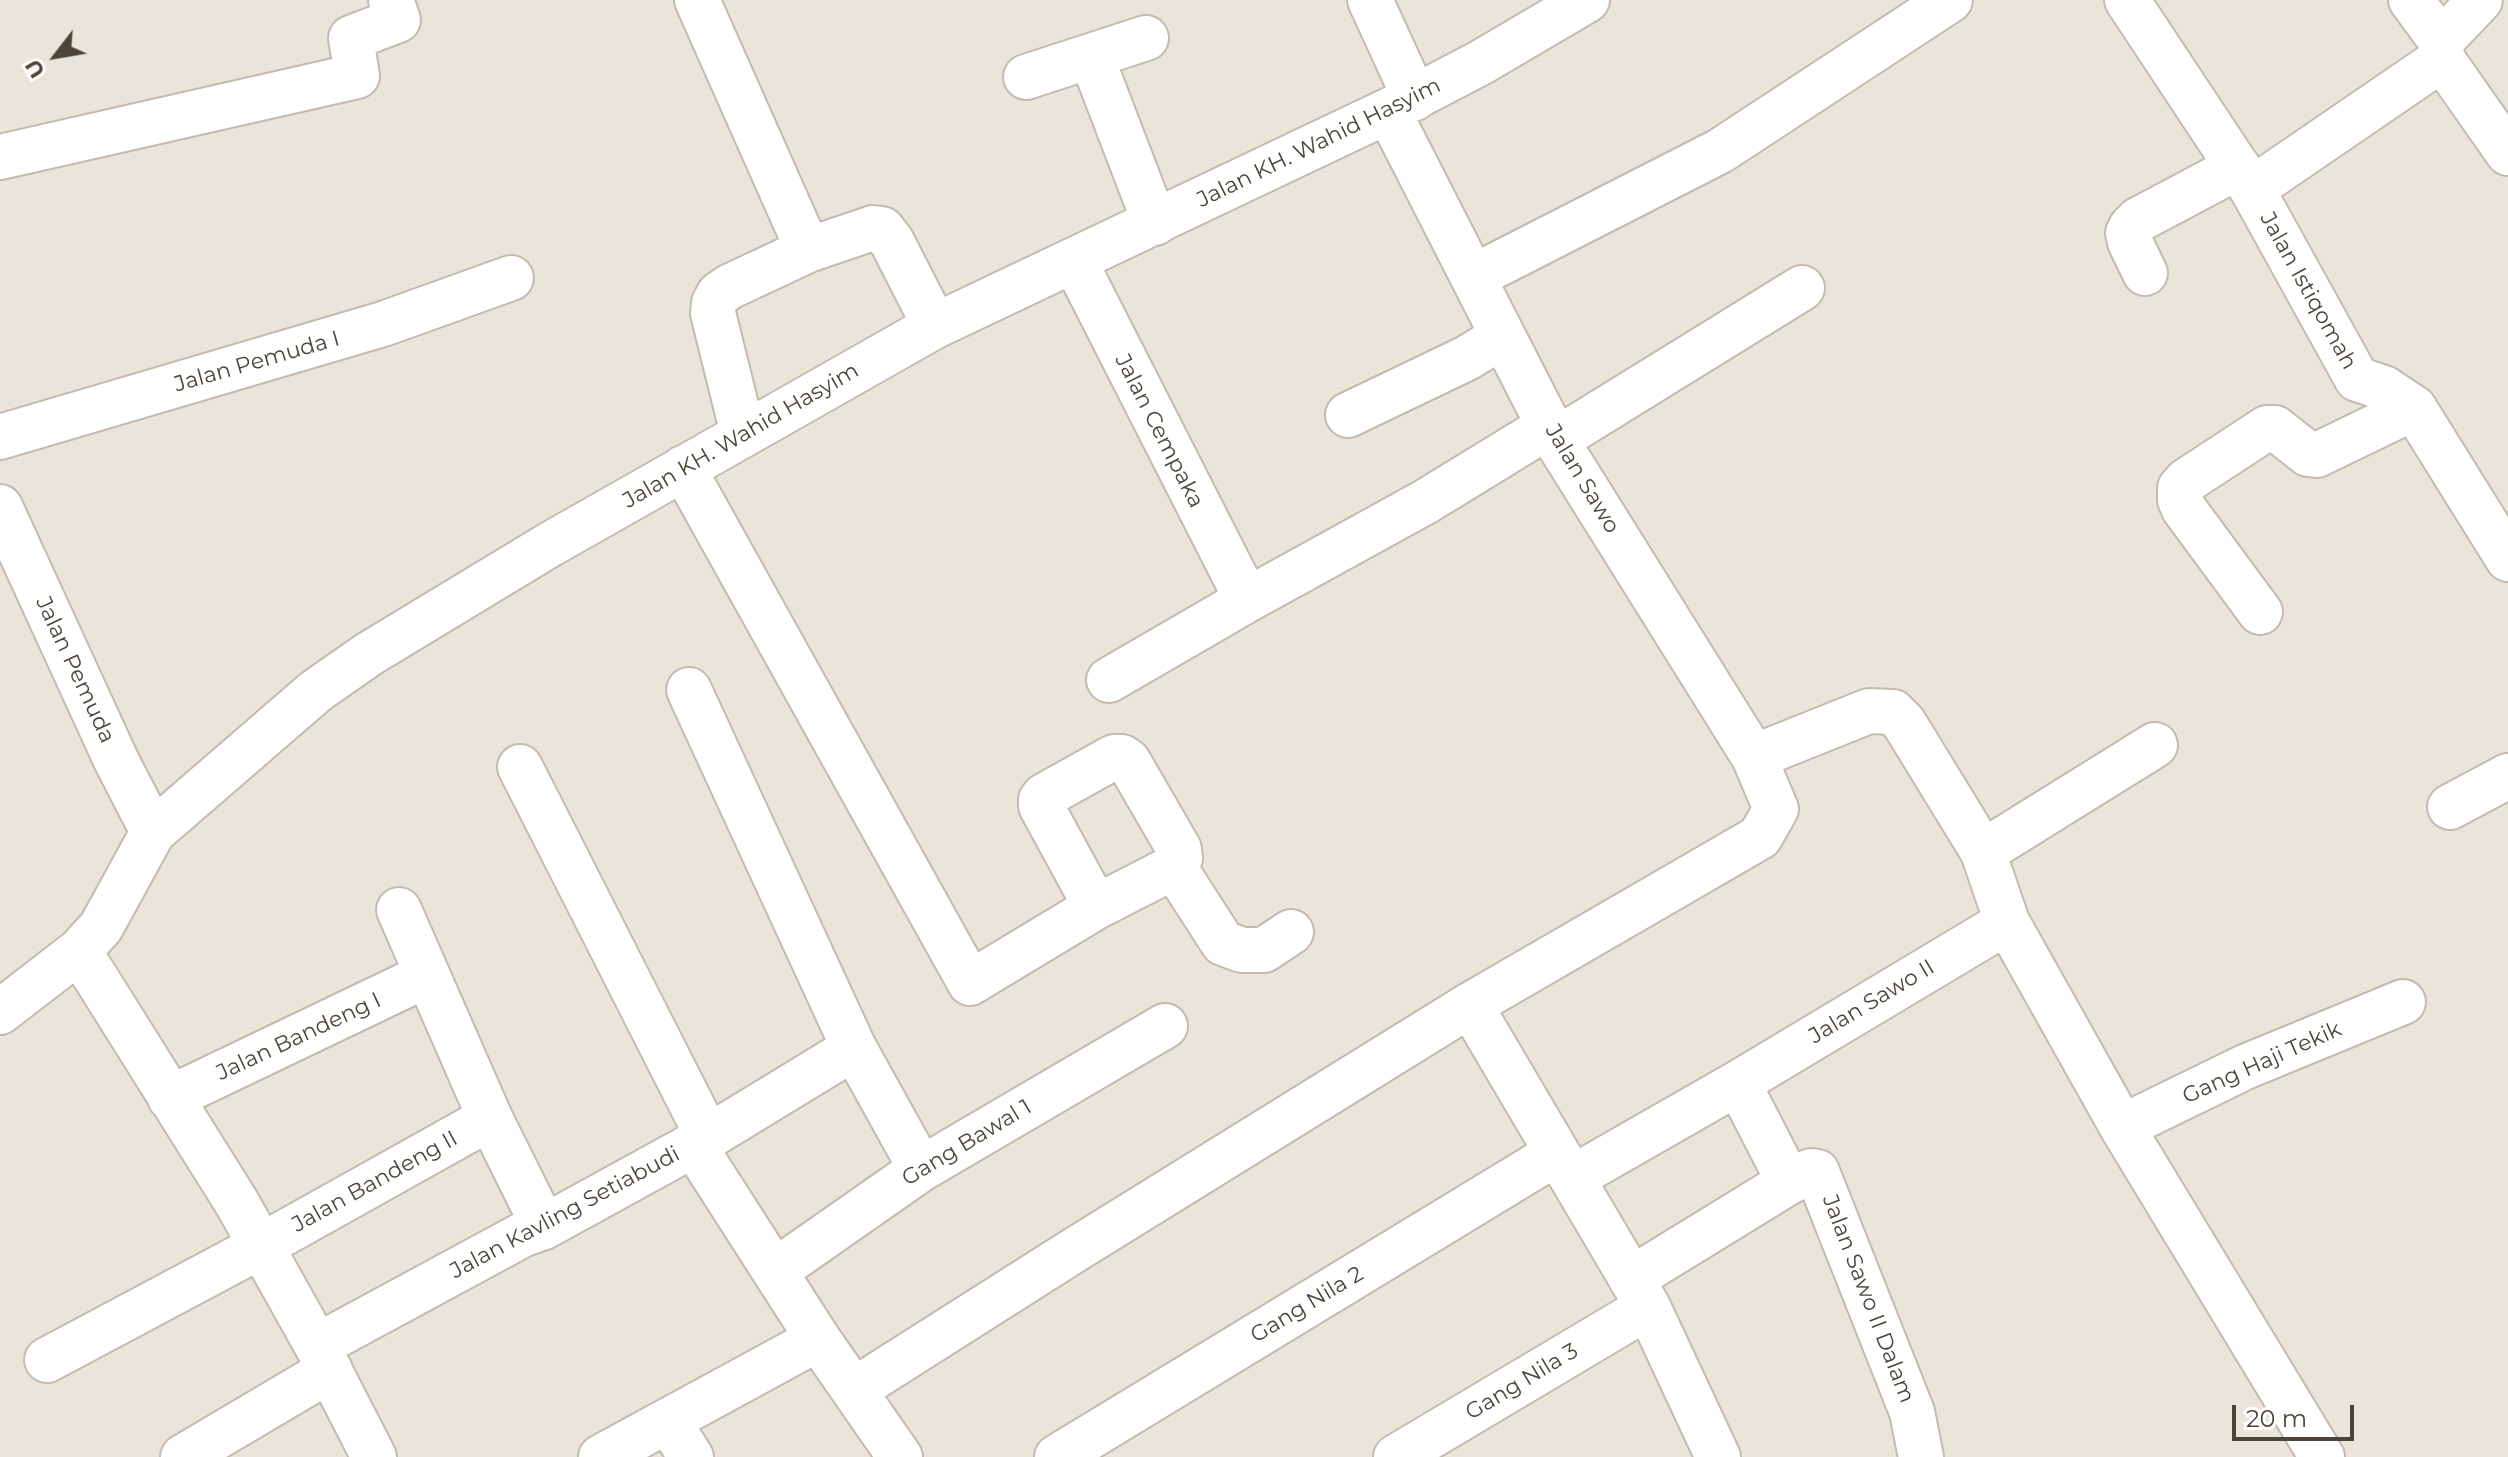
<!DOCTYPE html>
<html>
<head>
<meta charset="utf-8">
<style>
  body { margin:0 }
  #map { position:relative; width:2508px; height:1457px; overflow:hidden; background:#f6f3ec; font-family:Montserrat,sans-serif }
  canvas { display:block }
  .north { position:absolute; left:16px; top:16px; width:80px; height:80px; -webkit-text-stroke:6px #fff; paint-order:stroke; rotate:239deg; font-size:22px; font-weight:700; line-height:32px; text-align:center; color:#4b4439 }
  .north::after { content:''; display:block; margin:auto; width:28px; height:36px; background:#4b4439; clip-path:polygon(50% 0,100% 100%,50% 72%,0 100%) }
  .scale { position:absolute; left:2232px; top:1405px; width:122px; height:36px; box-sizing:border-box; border:4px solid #4b4439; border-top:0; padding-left:10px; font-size:24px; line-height:28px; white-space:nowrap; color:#4b4439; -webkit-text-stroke:6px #fff; paint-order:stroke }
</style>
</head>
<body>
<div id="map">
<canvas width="2508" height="1457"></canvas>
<div class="north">U</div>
<div class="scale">20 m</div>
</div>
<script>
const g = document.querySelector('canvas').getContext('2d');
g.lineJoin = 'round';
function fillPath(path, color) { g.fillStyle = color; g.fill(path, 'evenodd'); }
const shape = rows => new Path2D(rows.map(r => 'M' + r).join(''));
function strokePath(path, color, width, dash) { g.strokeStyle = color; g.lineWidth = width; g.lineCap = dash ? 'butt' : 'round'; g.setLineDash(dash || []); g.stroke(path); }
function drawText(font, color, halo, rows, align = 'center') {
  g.font = font + ' Montserrat,sans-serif'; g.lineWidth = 6; g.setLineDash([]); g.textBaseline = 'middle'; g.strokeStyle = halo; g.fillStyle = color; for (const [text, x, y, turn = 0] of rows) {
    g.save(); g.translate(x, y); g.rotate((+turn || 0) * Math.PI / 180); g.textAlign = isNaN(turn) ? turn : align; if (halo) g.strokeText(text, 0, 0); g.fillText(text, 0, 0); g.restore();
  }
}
const residential = shape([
  [0,0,2508,0,2508,1457,0,1457]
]);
const minor = shape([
  [697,0,808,250],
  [1370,0,1415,98],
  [2127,0,2252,189,2357,379,2384,388,2414,408,2508,559],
  [2411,0,2441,41],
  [1091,56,1155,223],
  [2442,59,2441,41,2480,0],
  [1026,77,1146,38],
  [0,157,357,76,351,38,398,20,391,0],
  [2252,189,2442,59,2508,153],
  [1074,260,1247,600],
  [2145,273,2130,242,2128,233,2131,227,2138,220,2238,167],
  [1473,277,1720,151,1950,0],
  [1348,415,1467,358,1503,336],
  [743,434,713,313,714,303,719,294,729,287,808,250,873,228,882,229,892,242,935,326],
  [0,437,383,324,511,278],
  [1556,440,1802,288],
  [683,468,970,983,1096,907,1174,867,1180,858,1179,849,1128,761,1122,757,1114,757,1044,796,1041,800,1041,806,1096,907],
  [0,507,116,760,153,832],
  [2260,612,2184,509,2180,500,2180,488,2186,481,2267,428,2275,428,2308,454,2317,455,2414,408],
  [1109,680,1247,600,1425,502,1549,426],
  [689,690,854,1048,921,1169],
  [1754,757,1869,711,1893,712,1904,723,1983,852,2007,922,2122,1127,2322,1457],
  [520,767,708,1137],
  [2450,807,2508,776],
  [1983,852,2155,745],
  [1174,867,1223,943,1242,950,1264,950,1291,932],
  [399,910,490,1118,544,1227],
  [79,951,237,1203,317,1346,374,1457],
  [1470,1005,1648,1307,1718,1457],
  [0,1012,79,951,101,927,153,832,316,691,369,654,549,545,935,326,1388,111,1480,63,1587,0],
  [1738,1083,1789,1182],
  [170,1098,427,975],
  [2122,1127,2245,1067,2403,1002],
  [693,1144,818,1339,900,1457],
  [1572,1178,1738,1083,2007,922],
  [775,1271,921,1169,1165,1026],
  [1631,1279,1789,1182,1811,1171,1817,1172,1912,1412,1921,1457],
  [317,1346,524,1234,544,1227,708,1137,854,1048],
  [47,1360,261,1246,490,1118],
  [854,1390,1073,1251,1470,1005,1760,837,1776,809,1754,757,1556,440,1388,111],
  [668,1421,691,1457],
  [183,1457,330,1370],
  [601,1457,818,1339],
  [1057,1457,1557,1153],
  [1396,1457,1648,1307]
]);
const streetNames = [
  ["Jalan KH. Wahid Hasyim",1319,143,-26],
  ["Jalan Istiqomah",2308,291,61],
  ["Jalan Pemuda I",257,362,-16],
  ["Jalan Cempaka",1159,431,63],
  ["Jalan KH. Wahid Hasyim",741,436,-30],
  ["Jalan Sawo",1582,479,59],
  ["Jalan Pemuda",75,670,65],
  ["Jalan Sawo II",1872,1002,-31],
  ["Jalan Bandeng I",299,1037,-25],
  ["Gang Haji Tekik",2262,1063,-24],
  ["Gang Bawal 1",967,1143,-31],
  ["Jalan Bandeng II",375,1182,-29],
  ["Jalan Kavling Setiabudi",565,1213,-28],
  ["Jalan Sawo II Dalam",1868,1299,69],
  ["Gang Nila 2",1307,1305,-31],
  ["Gang Nila 3",1522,1382,-31]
];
fillPath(residential, '#eae5da');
strokePath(minor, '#c2bbae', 48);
strokePath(minor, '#fff', 44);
drawText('22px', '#4b4439', '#fff', streetNames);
</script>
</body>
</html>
